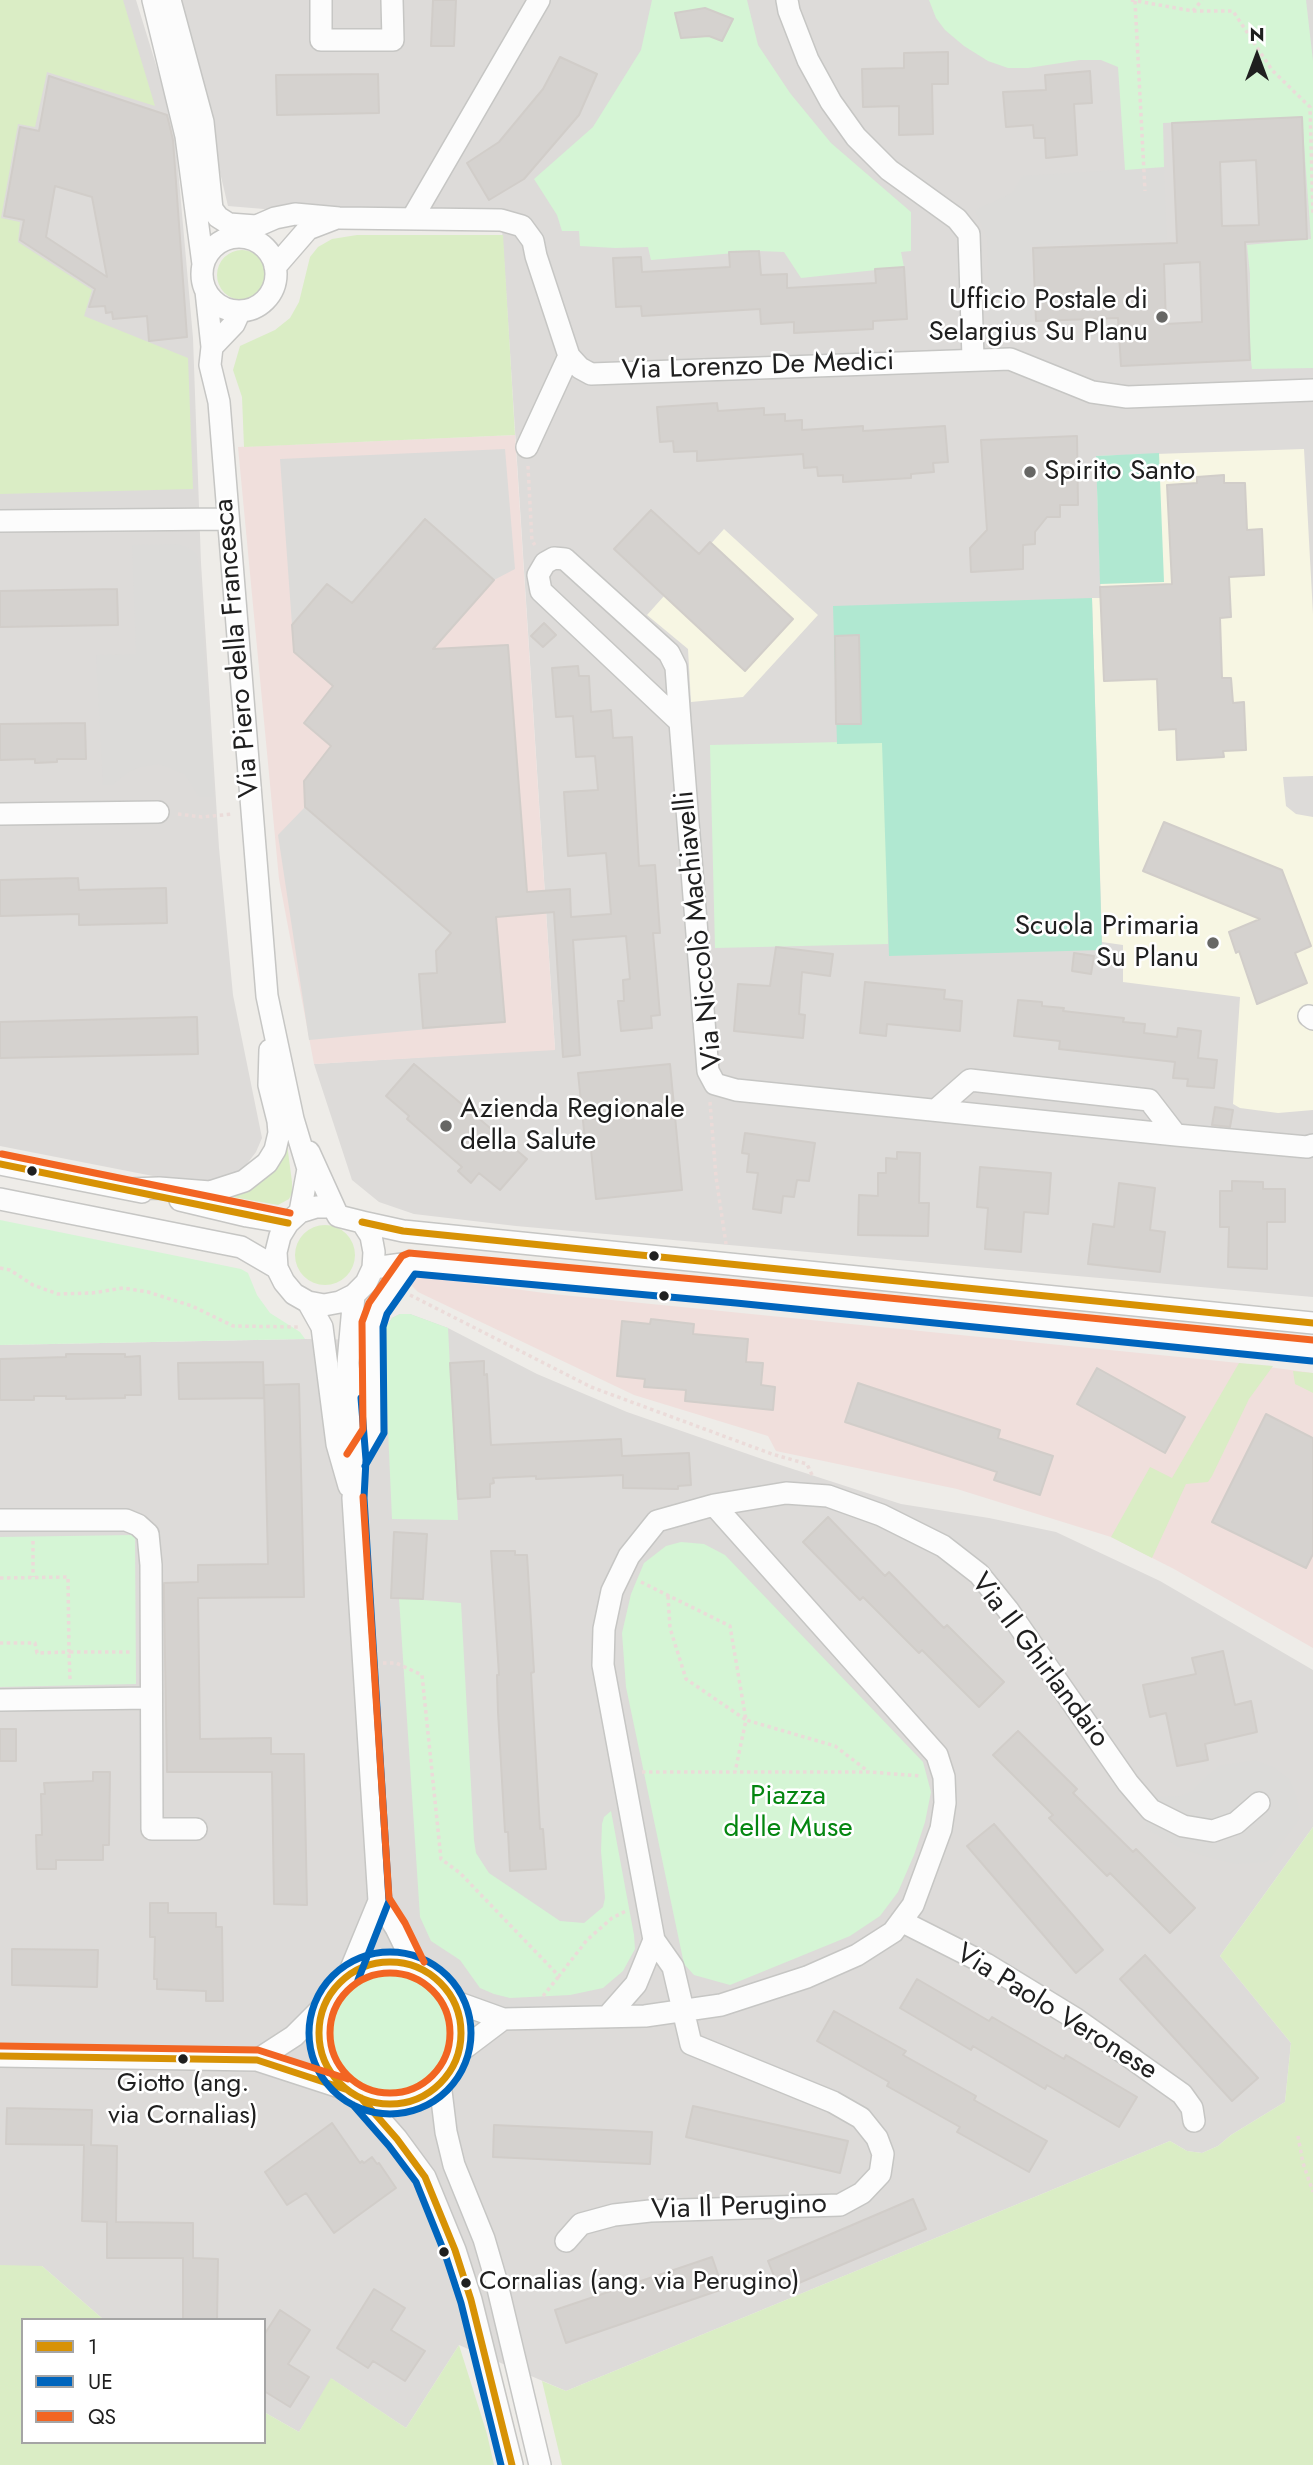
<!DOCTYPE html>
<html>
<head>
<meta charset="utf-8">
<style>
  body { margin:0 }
  #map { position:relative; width:1313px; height:2465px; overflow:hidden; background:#eeece8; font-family:Jost,sans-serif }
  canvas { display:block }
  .legend { position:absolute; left:21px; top:2318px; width:245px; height:126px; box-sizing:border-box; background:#fff; border:2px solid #a5a5a5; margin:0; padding:9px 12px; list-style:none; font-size:21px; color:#1f1f1f }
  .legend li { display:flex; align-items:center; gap:14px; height:35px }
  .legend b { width:35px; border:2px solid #a5a5a5 }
  .north { position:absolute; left:1222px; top:21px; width:70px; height:70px; -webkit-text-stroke:5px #fff; paint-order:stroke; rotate:0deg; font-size:19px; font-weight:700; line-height:28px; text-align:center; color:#1f1f1f }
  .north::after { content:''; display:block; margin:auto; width:24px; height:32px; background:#1f1f1f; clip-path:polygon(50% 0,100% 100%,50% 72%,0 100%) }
</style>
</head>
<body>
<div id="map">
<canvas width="1313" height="2465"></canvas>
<ul class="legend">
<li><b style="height:9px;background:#d79205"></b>1</li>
<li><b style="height:9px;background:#0065bd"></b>UE</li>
<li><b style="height:9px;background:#f26522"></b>QS</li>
</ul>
<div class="north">N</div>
</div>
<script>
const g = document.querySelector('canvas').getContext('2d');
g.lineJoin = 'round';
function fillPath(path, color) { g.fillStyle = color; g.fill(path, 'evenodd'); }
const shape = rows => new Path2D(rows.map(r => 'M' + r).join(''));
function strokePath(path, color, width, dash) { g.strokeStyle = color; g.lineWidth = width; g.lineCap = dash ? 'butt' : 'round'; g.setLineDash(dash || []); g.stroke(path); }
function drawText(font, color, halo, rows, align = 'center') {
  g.font = font + ' Jost,sans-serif'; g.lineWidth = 5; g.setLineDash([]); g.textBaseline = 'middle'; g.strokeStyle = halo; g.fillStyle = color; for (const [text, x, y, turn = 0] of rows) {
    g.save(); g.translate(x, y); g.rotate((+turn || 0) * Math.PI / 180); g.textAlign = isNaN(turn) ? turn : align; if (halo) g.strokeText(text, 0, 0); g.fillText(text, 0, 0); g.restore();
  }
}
const residential = shape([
  [0,0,136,0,174,123,193,338,201,563,219,848,233,995,262,1138,256,1152,243,1169,226,1180,209,1187,0,1146],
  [179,0,1313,0,1313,1297,516,1226,414,1214,379,1202,352,1180,314,1064,555,1049,502,229,228,206],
  [400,1314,410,1314,448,1328,537,1374,627,1412,765,1460,901,1504,989,1518,1056,1532,1160,1581,1313,1670,1313,1827,1220,1956,1291,2043,1285,2102,1231,2135,1218,2146,1202,2153,1187,2151,1170,2141,566,2391,459,2345,406,2428,332,2379,299,2432,264,2412,264,2320,104,2320,42,2266,0,2266,0,1345,305,1339,384,1340,386,1327,392,1318]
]);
const commercial = shape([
  [515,435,555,1050,314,1064,279,879,238,447],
  [417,1276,552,1294,1239,1363,1313,1373,1313,1648,1174,1569,1111,1537,957,1489,776,1451,768,1436,634,1395,418,1292,410,1284,409,1279]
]);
const education = shape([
  [1304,449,1313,614,1313,776,1283,777,1286,806,1296,814,1313,817,1313,1110,1278,1113,1240,1108,1233,1104,1240,997,1123,982,1123,945,1102,942,1092,598,1101,598,1096,456],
  [724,529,818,615,743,697,691,702,688,649,647,615]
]);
const religious = shape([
  [1164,167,1167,241,1030,245,1032,323,989,324,987,238,975,210,1012,193,1023,176],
  [505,449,515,569,494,580,425,519,352,603,327,584,292,625,280,459],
  [178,544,191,549,197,555,199,570,214,797,199,797,185,774,158,764,140,767,127,773,112,785,103,785,96,655,136,654,132,545],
  [304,781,451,933,448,938,498,934,505,1022,309,1040,278,835,305,807],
  [1256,1760,1273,1767,1289,1779,1297,1799,1300,1818,1267,1862,1236,1864,1208,1857,1182,1849,1145,1828,1152,1797,1180,1796,1193,1791,1206,1777,1221,1765]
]);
const grass = shape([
  [0,0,123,0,155,106,47,72,35,127,18,124,1,218,20,222,18,242,92,290,84,316,188,358,193,489,0,494],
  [357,235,503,235,515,435,244,447,242,397,233,370,240,346,275,330,290,318,299,302,310,257,318,247,332,239],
  '217 275a25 25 0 1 1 50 0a25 25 0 1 1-50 0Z',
  [287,1144,292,1182,292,1193,289,1199,278,1205,227,1196],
  '295 1255a30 30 0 1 1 60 0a30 30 0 1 1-60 0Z',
  [1239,1363,1273,1366,1249,1399,1212,1476,1208,1482,1186,1484,1152,1558,1111,1537,1150,1467,1172,1478],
  [1293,1371,1313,1373,1313,1393,1295,1384],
  [1313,1827,1313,2465,562,2465,542,2381,566,2391,1170,2141,1187,2151,1202,2153,1218,2146,1231,2135,1285,2102,1291,2043,1220,1956],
  [0,2265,42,2266,104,2320,23,2320,23,2442,264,2442,264,2412,299,2432,331,2378,406,2428,459,2345,487,2434,494,2465,0,2465]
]);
const park = shape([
  [652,0,747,0,758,45,790,93,831,143,911,212,911,251,901,252,904,267,801,278,784,252,759,251,651,260,648,247,615,248,580,246,579,231,562,231,557,215,534,179,593,127,641,50],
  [929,0,1306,0,1313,61,1313,368,1252,369,1250,352,1250,274,1247,245,1311,239,1302,117,1163,123,1164,167,1125,170,1118,67,1101,60,1080,60,1028,68,1008,68,988,61,964,46,945,30,936,18],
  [885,741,888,944,715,948,710,745],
  [0,1220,241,1269,248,1273,257,1295,270,1313,300,1332,305,1339,0,1345],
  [400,1314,410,1314,448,1328,458,1520,392,1519,384,1340,386,1327,392,1318],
  [135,1535,136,1684,0,1687,0,1537],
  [681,1542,704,1544,725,1555,923,1762,931,1792,925,1822,914,1855,898,1892,880,1916,850,1936,730,1985,694,1975,684,1964,626,1687,622,1633,631,1594,644,1563,666,1546],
  [399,1598,461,1603,474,1840,476,1853,489,1873,560,1921,584,1923,603,1907,605,1898,601,1851,602,1824,604,1817,611,1811,634,1935,635,1949,623,1971,603,1988,570,1995,510,1998,494,1994,480,1988,460,1960,431,1941,420,1917],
  '329 2033a61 61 0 1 1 122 0a61 61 0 1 1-122 0Z'
]);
const pitch = shape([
  [1159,453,1164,582,1100,584,1096,456],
  [1092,598,1102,950,889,956,882,743,837,744,833,606]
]);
const building = shape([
  [433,0,456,0,454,46,431,46,433,0],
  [705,8,733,19,722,41,709,36,681,38,675,13,705,8],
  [948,52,948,84,932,84,933,134,899,135,899,106,863,107,862,69,904,68,904,53,948,52],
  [560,57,597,74,579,115,524,179,489,200,467,163,499,142,543,89,560,57],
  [1090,71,1092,103,1074,104,1077,155,1046,158,1045,138,1034,138,1033,125,1006,127,1003,92,1046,90,1045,75,1090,71],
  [378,74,379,113,277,115,276,75,378,74],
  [49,76,167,115,173,140,187,337,149,341,147,316,113,319,112,312,106,313,105,306,89,307,95,289,20,240,24,220,4,216,20,127,39,131,49,76],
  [55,186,92,197,107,277,46,237,55,186],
  [1302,117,1307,239,1245,242,1250,360,1121,366,1118,318,1036,321,1033,248,1177,243,1172,123,1302,117],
  [1256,160,1259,225,1222,226,1220,162,1256,160],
  [1200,262,1202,322,1166,324,1164,264,1200,262],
  [759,251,761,275,787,274,787,288,876,283,875,269,904,267,907,319,873,321,873,329,794,333,794,322,761,324,760,309,642,316,641,306,616,307,613,258,641,257,642,272,730,267,729,252,759,251],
  [717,403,718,411,764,408,764,415,785,414,785,421,802,420,802,430,863,426,863,431,945,426,948,462,933,463,934,472,911,474,911,478,843,482,843,475,818,476,817,467,804,468,803,454,697,461,697,451,674,452,673,441,660,442,657,407,717,403],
  [1077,436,1078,505,1060,505,1060,517,1047,517,1035,532,1035,544,1023,545,1023,569,971,572,970,548,987,530,981,440,1077,436],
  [1224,475,1224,483,1245,483,1247,530,1262,529,1264,575,1229,577,1231,617,1220,618,1222,678,1231,678,1233,703,1244,702,1246,750,1223,751,1224,757,1177,760,1176,729,1159,730,1157,679,1104,681,1100,587,1172,584,1167,485,1197,483,1197,477,1224,475],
  [651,510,699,554,710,542,793,619,745,671,614,549,651,510],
  [425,519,494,580,433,649,508,645,527,892,570,889,571,917,611,914,606,853,568,856,564,792,598,790,595,756,576,757,573,716,556,717,552,668,578,666,579,676,589,676,591,712,611,710,613,738,632,737,639,866,655,865,660,933,653,933,660,1015,651,1016,652,1028,621,1031,618,1001,624,1001,623,980,630,979,626,936,573,940,580,1055,563,1057,554,912,496,917,505,1022,423,1028,419,974,437,973,436,951,451,933,305,807,304,781,331,746,304,723,333,686,294,652,292,625,327,584,352,603,425,519],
  [117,589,118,625,0,627,0,591,117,589],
  [544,623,556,635,543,647,531,636,544,623],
  [859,635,861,724,836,724,835,636,859,635],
  [85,723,86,759,57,759,57,762,35,763,35,759,0,760,0,724,85,723],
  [1164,822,1282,870,1311,946,1295,953,1307,983,1257,1004,1239,951,1236,953,1229,932,1260,919,1143,871,1164,822],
  [78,878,79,890,166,888,167,923,79,925,79,914,0,916,0,880,78,878],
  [776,947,833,954,830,976,802,972,799,1014,805,1015,803,1038,734,1031,738,984,770,986,776,947],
  [1074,953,1094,956,1091,974,1072,971,1074,953],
  [865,982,945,990,944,999,962,1001,960,1031,887,1024,886,1036,860,1033,865,982],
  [1018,1000,1042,1002,1042,1006,1064,1008,1063,1011,1124,1018,1123,1022,1145,1024,1144,1033,1177,1037,1178,1028,1201,1031,1198,1058,1217,1060,1214,1088,1187,1086,1188,1079,1173,1078,1175,1062,1059,1049,1060,1041,1014,1036,1018,1000],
  [197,1017,198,1054,0,1058,0,1022,197,1017],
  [414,1064,527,1159,500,1190,479,1173,471,1183,458,1171,462,1167,407,1119,409,1116,386,1096,414,1064],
  [670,1064,682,1190,596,1199,590,1140,585,1140,578,1073,670,1064],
  [1215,1107,1233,1110,1230,1127,1212,1125,1215,1107],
  [745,1133,815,1143,809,1181,797,1180,794,1197,783,1196,781,1213,753,1209,758,1173,747,1172,749,1154,742,1153,745,1133],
  [897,1152,920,1153,919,1203,929,1203,928,1236,858,1235,859,1195,878,1196,878,1173,886,1173,886,1158,897,1159,897,1152],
  [980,1167,1051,1173,1048,1214,1024,1212,1021,1252,985,1249,988,1208,977,1207,980,1167],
  [1232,1181,1263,1182,1263,1189,1285,1189,1285,1222,1267,1222,1267,1269,1228,1267,1229,1227,1220,1227,1220,1191,1232,1191,1232,1181],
  [1119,1183,1155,1188,1150,1230,1165,1232,1160,1272,1088,1264,1093,1224,1114,1227,1119,1183],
  [651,1319,694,1324,693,1334,748,1339,746,1362,763,1363,761,1385,775,1387,773,1410,685,1401,686,1390,644,1387,645,1379,617,1376,622,1321,650,1324,651,1319],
  [66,1354,125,1354,125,1357,140,1356,141,1395,125,1395,125,1398,66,1399,66,1396,34,1396,34,1400,0,1400,0,1359,66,1357,66,1354],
  [484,1361,484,1375,487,1374,491,1445,621,1439,622,1456,689,1453,691,1485,678,1486,678,1489,623,1488,623,1475,536,1479,536,1476,493,1478,494,1483,490,1484,490,1497,458,1499,450,1363,484,1361],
  [263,1362,264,1398,179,1399,178,1363,263,1362],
  [1097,1368,1185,1417,1165,1453,1077,1404,1097,1368],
  [858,1383,1000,1430,998,1438,1053,1456,1040,1495,994,1480,997,1472,845,1422,858,1383],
  [299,1384,304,1597,198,1598,200,1739,271,1738,271,1754,304,1754,307,1905,274,1904,272,1772,167,1772,164,1598,164,1583,198,1582,198,1565,268,1564,264,1385,299,1384],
  [1266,1414,1313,1438,1313,1554,1306,1568,1212,1522,1266,1414],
  [828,1517,885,1576,889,1572,944,1628,947,1625,1004,1682,979,1707,922,1650,919,1653,863,1597,860,1600,803,1542,828,1517],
  [394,1532,427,1534,423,1599,391,1598,394,1532],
  [491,1551,515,1551,515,1555,527,1555,534,1672,531,1673,540,1829,543,1829,546,1869,510,1871,508,1832,505,1832,498,1712,497,1675,499,1675,491,1551],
  [1223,1651,1235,1705,1251,1701,1257,1732,1205,1744,1208,1760,1177,1766,1166,1713,1150,1717,1143,1685,1196,1674,1192,1658,1223,1651],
  [0,1729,16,1729,16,1761,0,1761,0,1729],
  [1018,1731,1077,1789,1073,1793,1133,1852,1136,1849,1195,1908,1170,1933,1110,1873,1107,1876,1049,1818,1053,1815,993,1755,1018,1731],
  [93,1772,110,1772,109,1845,103,1845,103,1860,56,1860,56,1869,37,1869,36,1835,42,1835,41,1794,45,1794,44,1783,93,1781,93,1772],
  [994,1824,1103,1950,1076,1973,967,1846,994,1824],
  [150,1903,168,1903,168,1913,216,1913,216,1927,222,1927,223,2001,206,2001,206,1991,157,1989,157,1979,154,1979,155,1937,150,1937,150,1903],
  [12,1949,98,1950,97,1987,12,1985,12,1949],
  [1145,1955,1258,2078,1232,2101,1120,1979,1145,1955],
  [917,1979,989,2021,992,2017,1064,2059,1066,2055,1137,2097,1119,2127,1047,2085,1045,2089,973,2046,971,2050,900,2008,917,1979],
  [834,2011,906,2051,903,2055,976,2096,974,2100,1047,2141,1029,2172,957,2132,960,2127,887,2086,889,2082,817,2041,834,2011],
  [693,2106,848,2141,840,2173,686,2137,693,2106],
  [7,2108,92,2110,91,2145,117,2146,116,2222,193,2223,193,2258,218,2259,217,2320,183,2320,183,2258,107,2258,107,2222,82,2221,84,2145,6,2144,7,2108],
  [332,2123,360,2163,362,2161,364,2163,372,2157,377,2164,379,2163,396,2188,334,2233,306,2193,287,2205,265,2172,332,2123],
  [494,2125,652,2132,650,2164,493,2157,494,2125],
  [913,2199,926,2229,780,2291,768,2261,913,2199],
  [712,2257,723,2289,566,2343,555,2310,712,2257],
  [374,2289,405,2308,391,2330,425,2351,405,2381,373,2361,368,2368,337,2348,374,2289],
  [280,2310,310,2330,288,2364,309,2377,290,2407,264,2391,264,2335,280,2310]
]);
const path = shape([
  [1131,0,1193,11,1233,11,1272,70,1310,107,1313,215],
  [1135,1,1145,191],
  [1193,11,1202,0],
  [528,466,532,541,535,545],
  [178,814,202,817,233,814],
  [710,1102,716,1177,726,1244],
  [0,1268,10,1270,33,1285,58,1294,92,1293,123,1288,148,1292,192,1306,233,1326,298,1327],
  [410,1295,591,1387,772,1454,807,1464,812,1475],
  [33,1541,33,1577],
  [0,1578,68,1577,69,1652,37,1653,35,1643,0,1643],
  [641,1582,730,1626,746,1720,835,1746,869,1772],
  [668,1596,670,1628,686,1679,746,1720,735,1772],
  [383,1663,396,1663,422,1675,441,1859,460,1873,559,1976,587,1940,612,1918,628,1910],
  [70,1679,69,1652,133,1652],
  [642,1772,869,1772,921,1776],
  [543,1996,559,1976],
  [1298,2136,1303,2163,1313,2192]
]);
const minor = shape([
  [153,0,186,136,203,264],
  [170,0,203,122,212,209,218,217,229,224,256,226],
  [321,0,321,40,393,40,392,0],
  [787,0,789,11,808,60,831,102,856,137,889,170,957,219,969,234,973,358],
  [413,217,539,0],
  '202 274a37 37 0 1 1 74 0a37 37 0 1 1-74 0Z',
  [222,241,275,218,295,214,339,218,501,220,522,226,533,241,536,256,569,356,580,368,591,374,1010,359,1092,392,1127,397,1313,390],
  [275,267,308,229,334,219],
  [206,291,212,347],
  [240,311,234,324,212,347,210,365,219,402,267,996,293,1119,308,1169,300,1212],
  [527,447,569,356],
  [0,521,227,519],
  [680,722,541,591,538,575,545,563,554,558,565,559,669,653,676,667,680,722,708,1071,715,1084,736,1090,1176,1135,1307,1147,1313,1145],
  [0,814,158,812],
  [1309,1016,1313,1019],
  [937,1109,970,1080,1149,1100,1176,1135],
  [309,1152,338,1216],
  [0,1164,142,1192],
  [129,1189,159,1188,210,1192,244,1181,267,1163,275,1150,279,1133,278,1121,269,1085,270,1050],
  [0,1199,241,1247,277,1268],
  [180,1200,247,1216,288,1223],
  [316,1207,333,1207,338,1216,362,1222,371,1236,374,1252,373,1268,366,1283,354,1295,340,1302,324,1305,308,1302,294,1294,284,1282,277,1268,276,1252,280,1236,288,1223,300,1212,316,1207],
  [362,1222,403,1231,1313,1323],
  [373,1268,410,1263,737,1293,1313,1351],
  [308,1302,322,1327,337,1444,349,1486],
  [356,1460,374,1432,372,1325,378,1309,410,1263],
  [0,1520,126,1520,138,1525,148,1534,151,1565,152,1829,196,1829],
  [0,1700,151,1698],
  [379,1901,396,1928,415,1967],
  [901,1921,986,1964,1076,2019,1182,2094,1192,2108,1194,2121],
  '319 2033a71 71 0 1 1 142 0a71 71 0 1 1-142 0Z',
  [348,1976,379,1901,353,1498,356,1460,348,1363,354,1295],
  [453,2001,503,2019,645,2016,721,2005,807,1977,857,1955,893,1932,913,1905,941,1829,945,1803,944,1777,937,1755,714,1505],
  [607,2017,636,1984,654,1940],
  [458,2053,503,2019],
  [0,2056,257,2060,343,2088],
  [257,2060,294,2036,324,2006],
  [440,2083,446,2132,454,2165,484,2239,496,2280,540,2465],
  [361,2098,397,2139,425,2177,455,2250,471,2300,512,2465],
  [566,2241,581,2224,614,2215,650,2211,840,2205,862,2193,880,2174,883,2154,877,2138,861,2118,833,2102,691,2044,673,1967,654,1940,603,1665,604,1629,612,1591,629,1556,657,1521,714,1505,786,1493,828,1496,881,1515,943,1546,979,1574,1008,1610,1128,1783,1151,1810,1183,1826,1213,1831,1236,1823,1259,1803]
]);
const bus1 = shape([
  [0,1164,288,1223],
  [362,1222,403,1231,1313,1323],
  '319 2033a71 71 0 1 1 142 0a71 71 0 1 1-142 0Z',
  [0,2056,257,2060,345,2089],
  [361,2098,397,2139,425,2177,455,2250,471,2300,512,2465]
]);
const bus2 = shape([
  [365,1466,384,1433,383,1327,387,1314,415,1274,736,1303,1312,1361],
  '309 2033a81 81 0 1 1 162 0a81 81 0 1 1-162 0Z',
  [358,1980,389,1901,364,1498,366,1460,361,1398],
  [353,2105,389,2146,416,2182,445,2254,461,2303,501,2465]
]);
const bus3 = shape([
  [2,1154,290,1213],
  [347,1454,363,1429,362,1322,369,1303,402,1256,409,1253,738,1283,1313,1340],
  [363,1497,389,1898,405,1923,424,1962],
  '330 2033a60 60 0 1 1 120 0a60 60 0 1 1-120 0Z',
  [0,2046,258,2050,348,2079]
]);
const markers = [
  [1162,317,7,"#676765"],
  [1030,472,7,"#676765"],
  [1213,943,7,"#676765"],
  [446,1126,7,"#676765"],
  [32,1171,6,"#1f1f1f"],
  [654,1256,6,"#1f1f1f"],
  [664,1296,6,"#1f1f1f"],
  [183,2059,6,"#1f1f1f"],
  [444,2252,6,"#1f1f1f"],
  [466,2283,6,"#1f1f1f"]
];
const busNames = [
  ["Giotto (ang.",183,2085],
  ["via Cornalias)",183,2117],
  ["Cornalias (ang. via Perugino)",479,2283,"left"]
];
const poiNames = [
  ["Ufficio Postale di",1148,301],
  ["Selargius Su Planu",1148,333],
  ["Spirito Santo",1044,472,"left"],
  ["Scuola Primaria",1199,927],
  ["Su Planu",1199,959],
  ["Azienda Regionale",460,1110,"left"],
  ["della Salute",460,1142,"left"]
];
const streetNames = [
  ["Via Lorenzo De Medici",758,367,-2],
  ["Via Piero della Francesca",238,648,-95],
  ["Via Niccolò Machiavelli",700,930,-96],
  ["Via Il Ghirlandaio",1039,1661,53],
  ["Via Paolo Veronese",1056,2013,32],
  ["Via Il Perugino",739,2208,-2]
];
const parkNames = [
  ["Piazza",788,1797],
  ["delle Muse",788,1829]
];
fillPath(residential, '#dddbd9');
fillPath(commercial, '#f0dfdc');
fillPath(education, '#f7f6e3');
fillPath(religious, '#dcdbd9');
fillPath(grass, '#daedc5');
fillPath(park, '#d5f5d5');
fillPath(pitch, '#b0e8d1');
fillPath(building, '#d5d2cf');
strokePath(building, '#d1cdc9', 2);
strokePath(minor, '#c6c6c4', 24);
strokePath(path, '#ebdbd9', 3.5, [3.5, 3.5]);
strokePath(minor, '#fcfcfc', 21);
strokePath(bus1, '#d79205', 7);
strokePath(bus2, '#0065bd', 7);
strokePath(bus3, '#f26522', 7);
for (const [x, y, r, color] of markers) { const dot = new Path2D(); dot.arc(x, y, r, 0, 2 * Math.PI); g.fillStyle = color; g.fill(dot); strokePath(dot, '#fff', 2.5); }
drawText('26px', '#1f1f1f', '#fff', busNames);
drawText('28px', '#1f1f1f', '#fff', poiNames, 'right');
drawText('28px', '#1f1f1f', '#fff', streetNames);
drawText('28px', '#048610', '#fff', parkNames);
</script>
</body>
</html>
